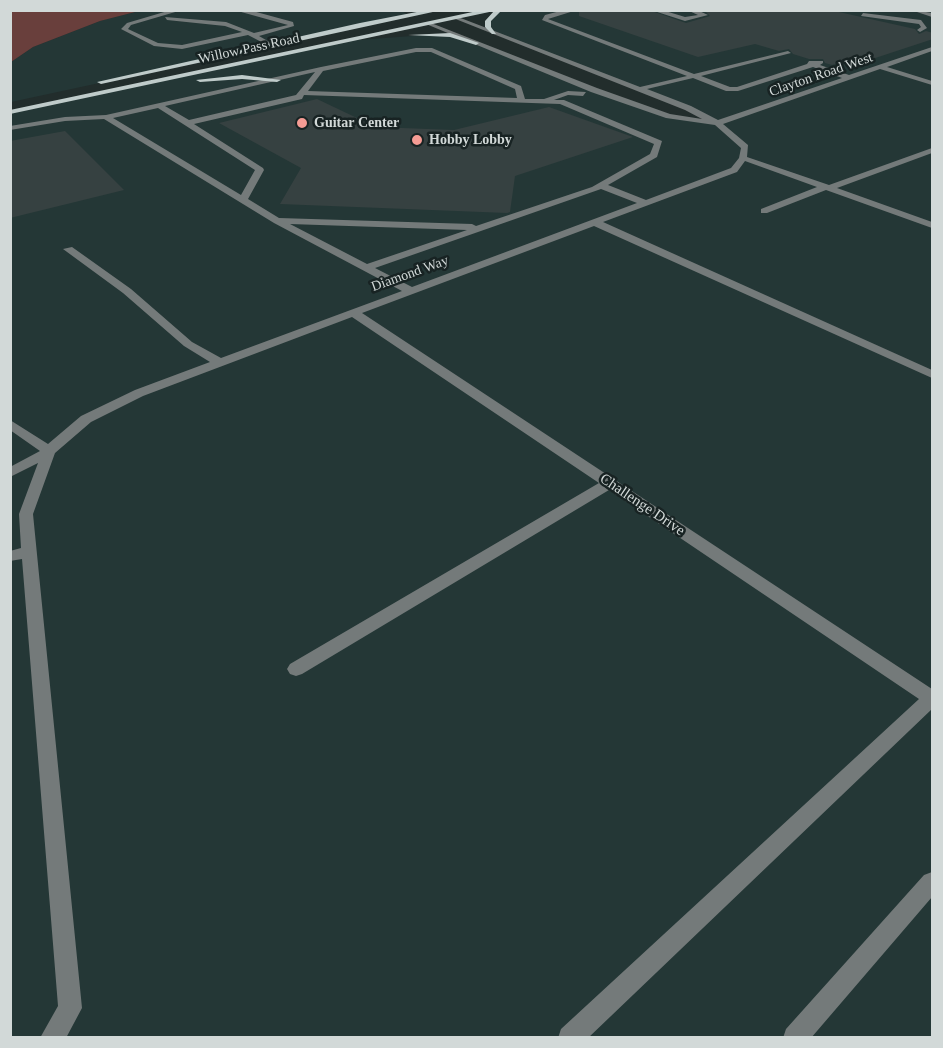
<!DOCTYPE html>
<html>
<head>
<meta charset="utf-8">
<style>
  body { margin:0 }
  #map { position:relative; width:943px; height:1048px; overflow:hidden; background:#222d2c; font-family:"Times New Roman",serif }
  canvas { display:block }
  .frame { position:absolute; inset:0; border:12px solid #d2d9d8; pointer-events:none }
</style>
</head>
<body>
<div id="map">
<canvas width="943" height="1048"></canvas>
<div class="frame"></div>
</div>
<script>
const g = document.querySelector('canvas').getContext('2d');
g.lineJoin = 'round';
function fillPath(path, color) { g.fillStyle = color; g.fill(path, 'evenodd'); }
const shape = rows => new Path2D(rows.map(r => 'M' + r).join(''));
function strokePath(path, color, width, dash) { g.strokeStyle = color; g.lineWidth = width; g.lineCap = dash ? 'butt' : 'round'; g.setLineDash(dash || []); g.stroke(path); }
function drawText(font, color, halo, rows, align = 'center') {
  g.font = font + ' "Times New Roman",serif'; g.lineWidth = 5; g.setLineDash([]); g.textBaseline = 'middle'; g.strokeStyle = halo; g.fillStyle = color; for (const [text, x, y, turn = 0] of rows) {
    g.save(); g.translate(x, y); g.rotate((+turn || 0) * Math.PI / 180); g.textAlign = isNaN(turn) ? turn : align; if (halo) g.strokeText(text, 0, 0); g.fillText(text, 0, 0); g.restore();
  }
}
const built = shape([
  [399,10,411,16,11,102,11,62,33,47,100,21,139,11],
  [499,10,932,11,932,1037,11,1037,10,112,345,41,439,34,476,43,669,116,715,123,688,108,494,33,488,27,488,21]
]);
const green = shape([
  [11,10,139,10,139,11,100,21,33,47,11,62]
]);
const building = shape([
  [579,10,649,10,686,23,710,16,704,10,830,10,915,29,919,34,926,31,933,33,933,39,854,65,843,62,832,65,825,63,823,59,809,59,793,54,789,49,779,51,755,44,698,57,579,16],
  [317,99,376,127,454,130,549,107,633,137,515,176,510,212,507,213,280,204,301,168,219,123],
  [65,131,124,190,10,218,10,141]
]);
const minor = shape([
  [171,10,182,10,131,25,128,29,158,43,182,45,242,32,225,26,167,20,165,17,226,22,254,33,288,25,234,10,249,10,293,22,294,26,259,36,273,44,271,47,248,35,182,49,154,46,121,29,127,23,171,10],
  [564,10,577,10,548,19,694,74,788,51,791,53,701,76,730,87,737,87,807,64,809,61,823,61,823,63,820,65,849,75,932,47,932,51,887,67,932,81,932,85,880,69,723,124,748,145,747,157,829,185,932,148,932,153,837,188,932,222,932,228,826,190,767,213,761,213,761,209,817,187,745,161,737,172,603,222,932,370,932,378,594,226,362,313,932,689,932,709,588,1038,558,1038,561,1029,919,699,609,490,302,674,296,676,290,674,287,669,290,664,599,483,352,317,143,396,91,422,55,453,33,514,82,1008,66,1038,40,1038,58,1006,22,559,10,561,10,551,21,548,19,514,38,463,10,477,10,467,40,451,10,430,10,420,48,444,81,416,135,390,210,362,184,346,123,293,63,249,72,247,131,289,192,342,221,358,402,291,274,223,104,119,65,121,10,130,10,126,65,117,106,115,321,67,416,48,432,48,521,86,525,99,544,99,568,91,586,92,583,96,568,95,554,100,564,100,662,141,657,157,608,185,646,200,731,168,739,158,741,148,715,125,666,118,591,92,426,24,431,23,597,88,670,114,702,119,685,110,453,18,458,17,640,87,687,76,542,20,545,15,564,10],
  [416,52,431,52,515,89,517,98,308,91,323,71,416,52],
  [813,67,842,78,718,120,691,106,647,89,693,78,726,91,738,91,813,67],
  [315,72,296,95,189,120,165,106,315,72],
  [304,95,560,104,654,144,650,154,592,187,476,226,472,224,279,218,248,199,264,170,263,168,194,124,302,99,304,95],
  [158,108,255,170,241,195,113,118,158,108],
  [601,189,637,203,412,287,375,268,601,189],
  [290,224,467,230,367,264,290,224],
  [662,10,685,17,698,15,687,10,697,10,708,15,685,21,651,10,662,10],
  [913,10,932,13,932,17,914,11,913,10],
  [863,13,921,20,927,28,920,32,917,30,921,27,919,24,861,16,863,13],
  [932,872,932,897,811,1038,783,1038,786,1029,924,875,932,872]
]);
const major = shape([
  [427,10,442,10,101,84,97,82,360,23,427,10],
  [482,10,502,10,491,21,491,27,496,34,492,34,485,27,485,21,494,11,10,114,10,110,482,10],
  [450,33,479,43,476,45,450,37,408,35,450,33],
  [242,75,281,80,277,82,242,79,200,82,196,80,242,75]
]);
const markers = [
  [302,123,6,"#f59c94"],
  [417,140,6,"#f59c94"]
];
const farStreetnames = [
  ["Willow Pass Road",249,49,-12],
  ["Clayton Road West",821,75,-19],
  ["Diamond Way",410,274,-20]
];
const farPoinames = [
  ["Guitar Center",314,123],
  ["Hobby Lobby",429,140]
];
const streetNames = [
  ["Challenge Drive",642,505,34]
];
fillPath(built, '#243736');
fillPath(green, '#693f3c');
fillPath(building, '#364141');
fillPath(minor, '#747a7a');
fillPath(major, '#bfcbca');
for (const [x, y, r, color] of markers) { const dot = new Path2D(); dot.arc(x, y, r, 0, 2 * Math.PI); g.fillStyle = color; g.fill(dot); strokePath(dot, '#182323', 2); }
drawText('14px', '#d2d9d8', '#182323', farStreetnames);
drawText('bold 14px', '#d2d9d8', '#182323', farPoinames, 'left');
drawText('15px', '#d2d9d8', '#182323', streetNames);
</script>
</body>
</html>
